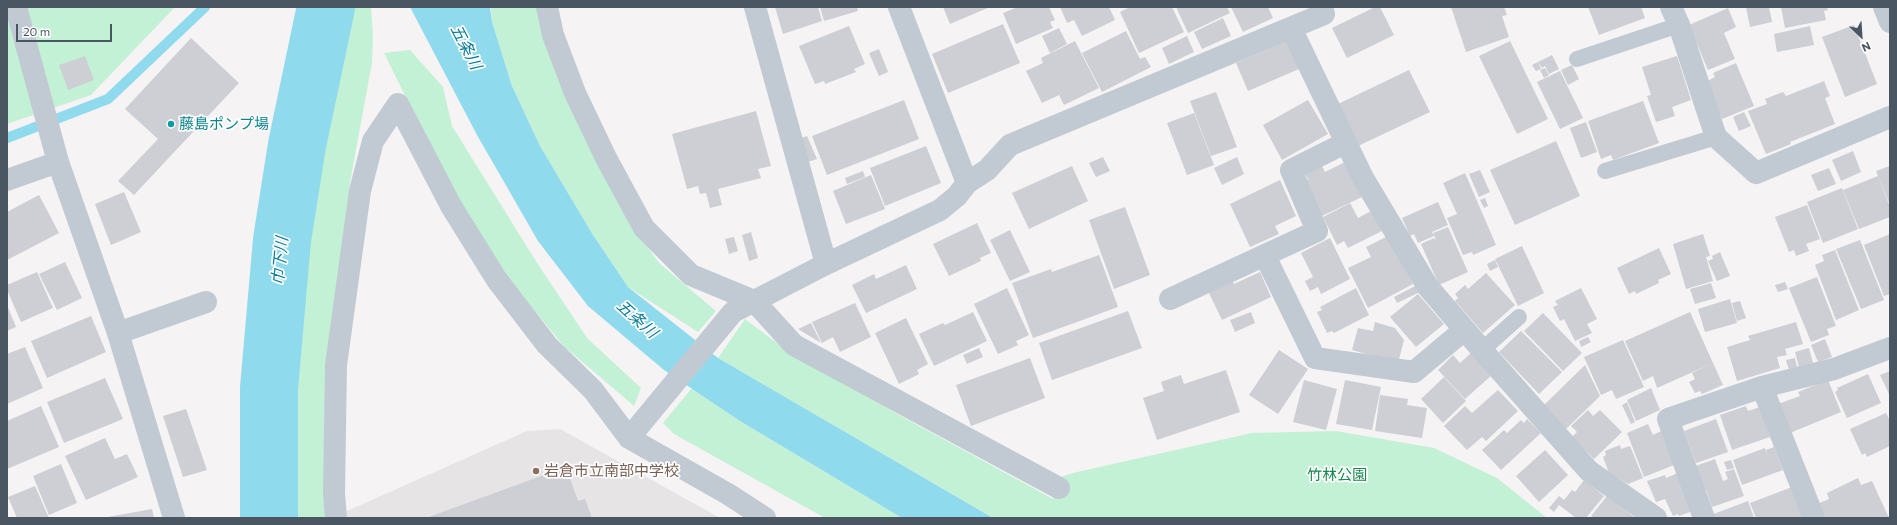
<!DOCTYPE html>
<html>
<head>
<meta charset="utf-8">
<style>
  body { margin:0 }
  #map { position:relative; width:1897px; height:525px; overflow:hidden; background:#f5f3f3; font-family:Commissioner,sans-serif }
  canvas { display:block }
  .frame { position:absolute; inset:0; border:8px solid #4a5661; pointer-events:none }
  .north { position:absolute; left:1841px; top:16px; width:40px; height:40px; -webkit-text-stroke:3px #fff; paint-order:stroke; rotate:155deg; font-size:11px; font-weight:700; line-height:16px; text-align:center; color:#4a5661 }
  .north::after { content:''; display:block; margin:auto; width:14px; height:18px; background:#4a5661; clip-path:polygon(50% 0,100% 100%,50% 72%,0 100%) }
  .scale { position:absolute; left:16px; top:24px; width:96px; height:18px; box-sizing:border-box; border:2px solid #4a5661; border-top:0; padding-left:5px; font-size:12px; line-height:14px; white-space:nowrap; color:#4a5661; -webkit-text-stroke:3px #fff; paint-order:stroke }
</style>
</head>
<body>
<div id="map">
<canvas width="1897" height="525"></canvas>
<div class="frame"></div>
<div class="north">N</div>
<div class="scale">20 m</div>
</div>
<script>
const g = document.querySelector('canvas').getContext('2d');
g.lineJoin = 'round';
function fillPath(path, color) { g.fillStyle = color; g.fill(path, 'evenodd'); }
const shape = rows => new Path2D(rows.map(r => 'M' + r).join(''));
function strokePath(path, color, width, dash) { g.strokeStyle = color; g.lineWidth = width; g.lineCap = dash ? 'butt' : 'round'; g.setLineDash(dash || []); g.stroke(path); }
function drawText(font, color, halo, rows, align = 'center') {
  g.font = font + ' Commissioner,"Noto Sans JP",sans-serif'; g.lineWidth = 3.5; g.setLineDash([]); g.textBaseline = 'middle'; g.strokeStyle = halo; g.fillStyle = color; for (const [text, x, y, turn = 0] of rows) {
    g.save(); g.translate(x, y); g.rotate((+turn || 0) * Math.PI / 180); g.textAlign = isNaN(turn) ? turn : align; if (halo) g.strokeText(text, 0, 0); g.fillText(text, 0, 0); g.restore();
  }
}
const education = shape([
  [560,429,720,518,347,518,347,511,527,431]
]);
const green = shape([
  [7,7,175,7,91,95,7,124],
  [353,7,371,7,373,38,372,63,350,182,339,335,329,518,295,518,299,328,316,188],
  [491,7,538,7,631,224,659,263,716,311,698,332,628,287,593,235,540,146,512,86,492,22],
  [410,50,443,87,452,126,537,263,587,338,641,388,634,406,565,347,516,289,481,239,429,144,384,53],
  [745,319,781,346,899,415,1053,499,1060,477,1077,472,1252,433,1336,431,1434,448,1497,478,1547,518,993,518,718,358],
  [692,388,740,421,902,518,825,518,674,434,663,423]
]);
const water = shape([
  [410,7,490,7,492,22,512,86,540,146,593,235,628,287,718,358,993,518,902,518,740,421,664,370,588,306,538,241,477,135]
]);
const stream = shape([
  [7,138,108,99,205,7]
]);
const river = shape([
  [269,518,269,388,282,240,297,145,326,7]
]);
const building = shape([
  [775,7,818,7,822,21,783,34],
  [820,7,857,7,858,11,824,21],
  [943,7,990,7,950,24],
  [1018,7,1049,7,1055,20,1050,22,1053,28,1016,44,1003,13],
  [1060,7,1109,7,1115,20,1082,36,1074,20,1067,23],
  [1130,7,1172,7,1184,32,1139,53,1120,12],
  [1176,7,1227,7,1230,13,1188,33],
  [1231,7,1268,7,1273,18,1243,32],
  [1375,7,1380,7,1394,35,1347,58,1332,28],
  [1451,7,1504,7,1507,15,1502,16,1509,37,1466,52],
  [1588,7,1641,7,1645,18,1599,35],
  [1746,7,1769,7,1772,22,1750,27],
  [1781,7,1827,7,1828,10,1824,11,1826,20,1785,28],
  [1728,8,1736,27,1724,33,1735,59,1708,70,1689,25],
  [1223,18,1231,36,1202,49,1194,32],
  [1003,24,1020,63,948,93,932,54],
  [1854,25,1877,84,1845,97,1822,37],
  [849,26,865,64,854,69,856,72,825,84,824,81,815,84,799,46],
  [1810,26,1814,45,1777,52,1774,34],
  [1059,28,1067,44,1050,53,1042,36],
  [1126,31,1140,59,1145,57,1151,67,1102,92,1082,53],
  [1187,36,1194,52,1169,64,1162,48],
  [191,38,239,83,134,195,118,181,158,139,125,109],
  [1075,41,1099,88,1064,105,1059,95,1042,103,1026,71,1043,63,1041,58],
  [1287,41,1299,69,1248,91,1236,63],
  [1510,41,1548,119,1517,134,1479,56],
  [879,49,888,72,879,76,869,53],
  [1552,55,1559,69,1549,74,1545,66,1542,68,1538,62],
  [85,56,94,80,68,90,59,65],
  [1677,56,1691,100,1672,107,1675,116,1656,122,1647,96,1651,95,1642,67],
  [1538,62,1541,69,1536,71,1532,65],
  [1736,63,1754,106,1722,119,1706,82,1715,77,1713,73],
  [1572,65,1579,79,1568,85,1561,70],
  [1545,68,1549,75,1544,78,1540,70],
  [1409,70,1430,112,1358,146,1338,104],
  [1560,71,1583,118,1560,129,1537,82],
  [1824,81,1830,96,1825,98,1835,124,1790,142,1791,144,1766,154,1748,111,1767,104,1765,99,1783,92,1786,96],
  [1216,92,1237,147,1211,156,1190,101],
  [904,100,919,139,827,175,812,136],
  [1308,100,1328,134,1282,160,1263,125],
  [1643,101,1659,143,1613,160,1611,155,1601,159,1588,121],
  [756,111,771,166,758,169,761,178,718,189,722,205,710,208,706,193,700,194,698,186,687,189,672,134],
  [1744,112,1751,126,1739,131,1733,117],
  [1194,113,1214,165,1187,175,1167,123],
  [1586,122,1597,152,1581,158,1570,128],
  [807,136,817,159,808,162,799,139],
  [1556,141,1580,196,1515,225,1490,170],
  [926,146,941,183,885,206,870,168],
  [1853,151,1861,172,1841,181,1832,160],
  [1103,157,1110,171,1096,177,1089,163],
  [1237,157,1244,174,1222,185,1214,168],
  [1347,161,1364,196,1322,216,1305,181,1308,180,1304,172,1321,164,1325,172],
  [1072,166,1088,201,1029,229,1012,193],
  [1890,166,1890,205,1876,171],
  [1829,168,1836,184,1818,191,1811,175],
  [1480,170,1490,192,1479,197,1469,174],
  [863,171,865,177,847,184,845,178],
  [1465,173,1496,245,1473,255,1472,252,1463,255,1447,218,1457,214,1443,183],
  [871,175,885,209,846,224,833,191],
  [1878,176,1890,207,1890,217,1859,229,1843,190],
  [1280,180,1296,216,1275,226,1279,234,1250,247,1230,204],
  [1842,188,1858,229,1823,243,1807,202],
  [124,192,141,232,111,245,95,204],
  [39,195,59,233,7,260,7,212],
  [1485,198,1488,206,1484,208,1480,200],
  [1438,202,1448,225,1432,232,1434,236,1418,243,1414,234,1410,236,1402,218],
  [1350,203,1358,218,1373,210,1384,230,1348,248,1344,241,1337,245,1323,217],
  [1807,205,1820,239,1806,244,1809,251,1796,256,1794,250,1789,252,1775,217],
  [1125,207,1150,275,1114,289,1089,220],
  [977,223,991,253,980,258,981,261,949,276,933,244],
  [1448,227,1468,272,1439,285,1421,244,1434,238,1436,240,1433,233],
  [1010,230,1030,272,1010,281,990,240],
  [751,232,758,258,749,261,742,235],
  [1703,234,1710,256,1706,257,1713,281,1686,289,1673,244],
  [1890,234,1890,294,1884,296,1864,245],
  [1390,235,1393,246,1413,284,1368,308,1348,268,1371,257,1366,247],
  [734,237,738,251,729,254,725,239],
  [1330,238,1350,279,1321,294,1318,287,1310,291,1305,281,1313,277,1301,253],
  [1860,240,1884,300,1861,309,1836,249],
  [1522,246,1544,293,1518,306,1495,259],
  [1659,248,1671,274,1658,280,1659,283,1636,294,1635,291,1629,294,1617,268],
  [1835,250,1859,310,1836,320,1815,265,1824,261,1822,255],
  [1720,252,1730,276,1717,281,1708,261,1713,259,1712,256],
  [1099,255,1118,307,1033,338,1012,283,1051,269,1052,272],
  [1495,260,1498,267,1490,271,1487,264],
  [65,262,82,298,57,310,39,274],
  [906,265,917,289,866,313,852,285,874,274,876,279],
  [37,272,53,308,21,322,7,290,7,285],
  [1260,272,1271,297,1222,320,1208,291,1232,280,1234,284],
  [1486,273,1515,305,1483,333,1455,301,1458,298,1455,294,1465,285,1468,289],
  [1817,277,1836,326,1827,329,1829,335,1811,342,1789,288],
  [1785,282,1788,289,1778,292,1775,285],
  [1711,283,1716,298,1695,304,1690,289],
  [1419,284,1422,291,1397,303,1394,297],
  [1007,288,1029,335,1016,341,1018,345,998,354,974,304],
  [1356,288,1369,315,1334,333,1332,331,1327,333,1317,312,1322,310,1320,307],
  [1581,288,1597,319,1587,324,1592,333,1575,341,1564,319,1560,321,1553,307,1558,305,1555,301],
  [1418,294,1444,324,1416,347,1390,317],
  [1730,299,1737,323,1705,332,1698,309],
  [1740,301,1746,318,1737,321,1732,303],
  [855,303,871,337,840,352,833,337,822,343,812,322],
  [7,305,16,327,7,331],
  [1128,311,1142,348,1052,380,1039,343],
  [973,312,987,341,934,366,919,334,943,323,945,325],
  [1251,312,1255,323,1235,332,1230,320],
  [1690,312,1713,363,1657,388,1653,376,1643,381,1625,341],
  [1543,313,1582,353,1563,371,1524,331],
  [91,316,106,352,47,378,31,341],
  [906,318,928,364,917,370,919,374,899,384,875,333],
  [1375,322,1395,328,1404,340,1398,363,1352,350,1358,328,1373,331],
  [1796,322,1803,344,1785,349,1787,355,1777,357,1780,368,1737,381,1727,347,1750,340,1748,336],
  [811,323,821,343,798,329],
  [1521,331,1562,372,1539,394,1499,352],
  [1588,337,1591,342,1581,347,1579,341],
  [1825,339,1832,357,1818,362,1811,345],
  [1623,340,1644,387,1616,399,1612,390,1601,395,1584,357],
  [25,347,43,388,7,404,7,354],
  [979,348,983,357,967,364,963,355],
  [1809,348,1813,363,1799,367,1795,352],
  [1279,350,1308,369,1278,414,1249,395],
  [1471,353,1492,375,1465,399,1438,370,1453,355,1460,363],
  [1030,358,1045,398,971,426,956,385],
  [1795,358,1797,367,1789,370,1786,360],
  [1713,363,1723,385,1702,394,1700,391,1695,393,1689,382,1695,379,1692,373],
  [1585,365,1600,396,1566,429,1543,406],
  [1226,370,1240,412,1157,440,1143,398,1164,391,1161,382,1181,375,1184,384],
  [1890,371,1890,396,1880,375],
  [1868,374,1881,403,1847,418,1835,392,1838,390,1837,388],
  [1444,377,1466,401,1443,423,1421,399],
  [105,378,123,419,64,443,47,402],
  [1304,380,1337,389,1326,430,1293,422],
  [1345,380,1381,387,1372,430,1336,424],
  [1828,380,1841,412,1790,433,1778,404,1800,396,1798,392],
  [1651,388,1660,410,1636,421,1627,400],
  [1498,390,1518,411,1486,441,1482,437,1467,450,1444,426,1465,406,1472,413],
  [1380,395,1408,399,1407,405,1427,408,1422,438,1375,431],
  [1627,402,1635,422,1631,424,1622,405],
  [41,406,59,447,7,469,7,421],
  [1746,406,1748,411,1760,407,1770,437,1732,450,1720,415],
  [186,409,207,470,183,477,163,416],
  [1588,410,1593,416,1600,410,1622,432,1594,459,1572,437,1577,432,1571,426],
  [1886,413,1890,421,1890,446,1867,457,1865,453,1862,455,1850,429],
  [1527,419,1541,433,1501,470,1482,450,1504,430,1507,433,1521,420,1524,423],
  [1716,419,1728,452,1696,463,1684,431],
  [1648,424,1653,435,1661,431,1674,465,1644,477,1627,433],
  [105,438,115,459,127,454,138,477,86,500,65,456],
  [1620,445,1621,449,1630,446,1643,478,1628,484,1609,473,1603,457,1606,455,1605,451],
  [1774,447,1783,470,1742,485,1733,460,1765,448,1768,459,1766,450],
  [1545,450,1568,475,1539,502,1516,476],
  [1715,459,1723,481,1728,479,1725,472,1734,469,1744,496,1712,507,1706,490,1701,492,1693,467],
  [1731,460,1734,468,1727,470,1724,462],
  [61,464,77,503,49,515,33,476],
  [566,467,578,501,585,499,592,518,426,518],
  [1678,473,1693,511,1679,516,1678,514,1673,516,1665,499,1656,502,1647,481,1665,475,1666,478],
  [1858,478,1861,485,1872,481,1889,518,1824,518,1817,504,1829,499,1827,493],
  [1584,480,1604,496,1586,518,1576,518,1559,505,1554,512,1549,508,1559,496,1564,500,1572,490,1575,492],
  [35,486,49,518,17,518,8,497],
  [1792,487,1803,518,1756,518,1750,503],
  [1607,496,1636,518,1594,518,1591,516],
  [1748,501,1754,518,1713,518,1711,515],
  [152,509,154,518,109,518,108,517]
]);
const lane = shape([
  [1577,59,1679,25],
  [1605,171,1716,137],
  [1482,350,1519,317]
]);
const street = shape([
  [16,7,58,162],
  [547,7,553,35,575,93,606,158,644,228,691,275,754,301,794,345,1059,488],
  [755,7,826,264],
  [899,7,967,183],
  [1671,7,1679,25,1716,137,1756,173,1890,117],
  [1884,7,1890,22],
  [1291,28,1363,178,1428,287,1482,350,1589,471,1656,518],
  [7,180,58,162,118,333,174,518],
  [1265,256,1315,358,1414,372,1464,330],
  [1170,299,1317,231,1291,170,1345,143],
  [118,333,206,302],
  [1762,387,1814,518],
  [629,438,733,312,826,264,940,210,957,196,967,183,987,170,1010,145,1324,14,1322,7],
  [336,518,334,493,336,365,360,191,373,141,398,104,451,206,497,280,547,345,593,390,629,438,728,494,765,518],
  [1704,518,1668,419,1762,387,1834,369,1890,348]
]);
const markers = [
  [171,124,4,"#0f9aa8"],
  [536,471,4,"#8d6e63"]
];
const cultureNames = [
  ["藤島ポンプ場",179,124]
];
const educationNames = [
  ["岩倉市立南部中学校",544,471]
];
const parkNames = [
  ["竹林公園",1337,475]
];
const waterNames = [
  ["五条川",466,47,63],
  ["巾下川",280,261,-84],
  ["五条川",637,319,42]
];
fillPath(education, '#e6e4e5');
fillPath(green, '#c3f1d5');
fillPath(water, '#90daee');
strokePath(stream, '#90daee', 10);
strokePath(river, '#90daee', 58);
fillPath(building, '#cdcfd5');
strokePath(lane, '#c1cad2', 16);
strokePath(street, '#c1cad2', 22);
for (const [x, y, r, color] of markers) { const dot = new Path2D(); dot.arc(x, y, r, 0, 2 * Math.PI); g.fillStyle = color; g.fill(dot); strokePath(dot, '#fff', 1.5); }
drawText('15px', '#0d838f', '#fff', cultureNames, 'left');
drawText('15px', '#785e54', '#fff', educationNames, 'left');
drawText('15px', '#17864f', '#fff', parkNames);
drawText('italic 16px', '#0c7c9b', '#fff', waterNames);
</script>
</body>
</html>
